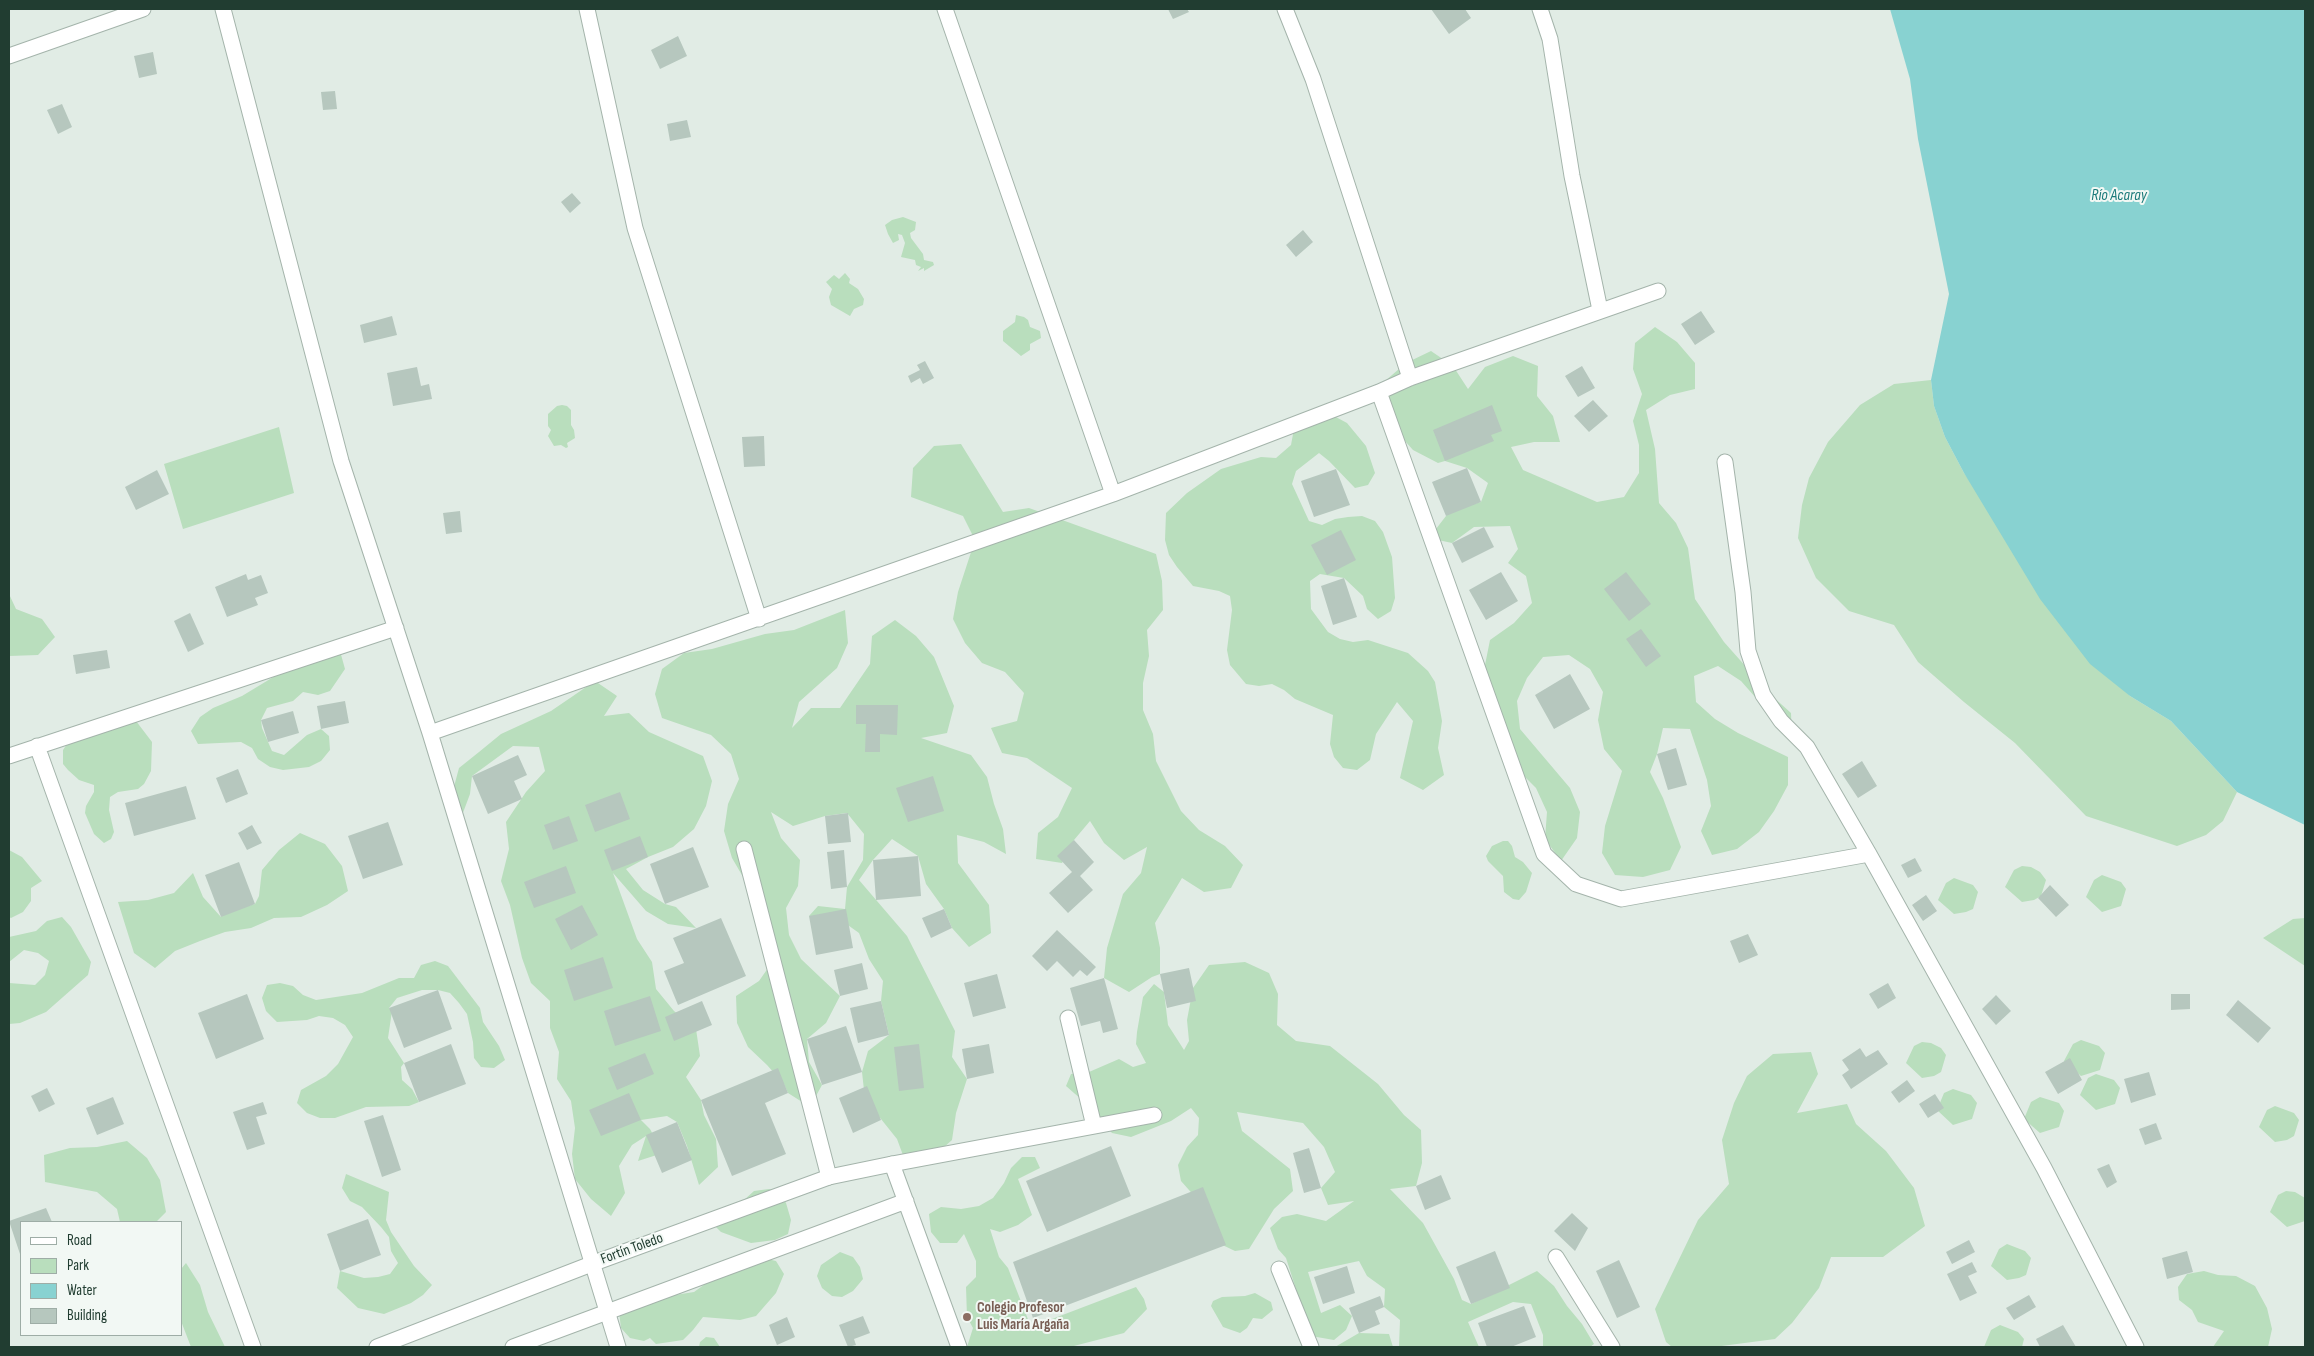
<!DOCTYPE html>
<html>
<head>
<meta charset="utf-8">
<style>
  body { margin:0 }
  #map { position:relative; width:2314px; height:1356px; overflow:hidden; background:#e1ece5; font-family:"Sofia Sans Condensed",sans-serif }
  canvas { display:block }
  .frame { position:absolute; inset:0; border:10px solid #213d31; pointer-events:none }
  .legend { position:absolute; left:20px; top:1221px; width:162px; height:115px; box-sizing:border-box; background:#f2f8f4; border:1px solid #9eada6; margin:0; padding:6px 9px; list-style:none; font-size:15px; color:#213d31 }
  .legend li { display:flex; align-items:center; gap:10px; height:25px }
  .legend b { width:25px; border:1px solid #9eada6 }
</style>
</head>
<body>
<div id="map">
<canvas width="2314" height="1356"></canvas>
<div class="frame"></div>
<ul class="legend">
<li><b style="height:6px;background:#fff"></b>Road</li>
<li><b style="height:14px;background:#b9debd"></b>Park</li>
<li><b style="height:14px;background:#88d2d1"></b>Water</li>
<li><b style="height:14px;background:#b6c7be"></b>Building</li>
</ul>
</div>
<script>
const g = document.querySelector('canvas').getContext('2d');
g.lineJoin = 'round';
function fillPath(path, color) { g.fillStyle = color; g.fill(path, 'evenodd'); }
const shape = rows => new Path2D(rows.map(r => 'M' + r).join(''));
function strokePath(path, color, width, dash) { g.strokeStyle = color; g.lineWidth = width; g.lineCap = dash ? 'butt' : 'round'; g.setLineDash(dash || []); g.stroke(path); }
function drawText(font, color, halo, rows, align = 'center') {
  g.font = font + ' "Sofia Sans Condensed",sans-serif'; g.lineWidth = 4; g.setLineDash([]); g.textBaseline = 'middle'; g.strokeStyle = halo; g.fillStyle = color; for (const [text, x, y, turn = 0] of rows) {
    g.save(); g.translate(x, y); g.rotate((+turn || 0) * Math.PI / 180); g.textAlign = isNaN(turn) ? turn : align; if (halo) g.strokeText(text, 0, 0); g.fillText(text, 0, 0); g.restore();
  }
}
const green = shape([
  [903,217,916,222,915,230,910,233,911,238,923,254,924,260,933,262,934,265,924,271,924,268,918,271,921,267,916,265,915,260,901,257,905,243,902,235,898,234,899,240,893,243,888,234,885,225,892,220],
  [845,273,850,279,849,283,858,289,864,299,863,305,854,309,850,316,831,305,829,297,832,289,826,282,834,275,839,279],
  [1016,315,1024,317,1028,320,1030,327,1040,331,1041,338,1030,344,1030,350,1021,356,1003,341,1003,331,1015,322],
  [1655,327,1677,342,1695,363,1695,389,1670,395,1646,410,1655,449,1659,503,1676,523,1688,548,1695,599,1724,642,1771,695,1791,713,1792,739,1741,681,1718,666,1694,676,1696,702,1715,719,1738,733,1788,757,1788,785,1774,811,1759,832,1737,849,1712,855,1701,831,1711,806,1707,780,1690,729,1663,728,1657,754,1650,772,1663,798,1681,847,1670,870,1643,877,1615,875,1602,853,1605,826,1622,771,1604,749,1598,720,1603,692,1590,669,1569,655,1543,657,1527,678,1517,701,1520,729,1570,788,1580,812,1577,838,1561,861,1545,839,1547,812,1536,788,1519,771,1484,670,1490,640,1514,623,1532,603,1526,576,1508,563,1518,549,1510,526,1474,527,1452,543,1429,538,1446,516,1455,509,1481,502,1488,483,1467,468,1445,461,1438,463,1413,450,1396,431,1383,408,1385,381,1406,363,1431,351,1453,366,1468,389,1485,367,1513,356,1538,366,1537,396,1553,416,1560,442,1534,442,1511,447,1523,470,1597,502,1624,497,1639,473,1639,445,1633,421,1642,394,1633,369,1635,343],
  [1931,380,1934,406,1945,437,1964,473,2130,696,2171,721,2237,792,2223,821,2206,835,2177,846,2086,816,2015,743,1964,702,1918,662,1894,625,1849,611,1816,578,1798,538,1802,505,1809,478,1828,442,1860,405,1894,384],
  [562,405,567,406,571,410,571,425,574,430,575,438,567,443,568,447,566,448,561,445,554,446,548,436,551,430,548,426,548,414,557,406],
  [1321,409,1347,423,1366,446,1375,473,1368,485,1355,488,1329,461,1319,453,1296,471,1292,484,1309,521,1322,525,1335,519,1348,517,1362,516,1375,521,1383,532,1392,557,1395,598,1391,611,1378,619,1367,609,1363,596,1344,578,1320,574,1310,581,1311,609,1328,632,1340,639,1353,642,1368,640,1408,653,1428,671,1435,682,1442,721,1438,748,1444,775,1423,790,1400,778,1413,721,1397,702,1376,734,1370,760,1357,770,1343,768,1334,757,1330,744,1333,715,1295,699,1284,690,1272,684,1259,686,1246,684,1230,665,1227,650,1232,610,1230,596,1219,591,1193,586,1177,567,1169,555,1165,540,1166,513,1187,493,1221,469,1261,457,1276,458,1291,445,1296,418,1308,411],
  [279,427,294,493,183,529,164,464],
  [961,444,1003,512,1029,508,1156,554,1162,581,1163,610,1147,630,1149,656,1143,683,1143,710,1153,734,1156,761,1181,811,1199,830,1225,846,1243,865,1231,888,1204,892,1182,878,1155,923,1160,948,1160,974,1152,977,1129,992,1104,978,1107,948,1123,894,1141,873,1147,847,1124,860,1104,843,1090,821,1074,840,1062,863,1036,859,1038,833,1058,817,1072,788,1027,758,1002,753,991,728,1017,721,1024,693,1005,672,982,663,965,643,953,619,958,592,975,540,963,516,911,497,913,468,934,446],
  [9,594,16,609,42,619,55,637,38,655,9,656],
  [845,610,848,643,837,668,799,702,792,728,811,708,840,708,870,664,872,636,895,620,916,636,934,657,954,706,947,733,921,738,971,755,987,777,994,804,1003,829,1006,854,984,842,957,835,958,863,989,905,991,933,969,947,952,928,944,909,926,884,918,856,892,839,873,860,859,880,907,936,955,1031,952,1057,967,1079,956,1113,952,1140,933,1157,907,1166,897,1139,865,1099,862,1072,868,1051,889,1035,881,1001,883,981,869,959,859,933,838,918,809,916,818,906,845,909,847,887,863,860,864,834,847,813,825,816,793,826,771,812,781,838,800,860,798,886,786,908,789,935,801,959,840,996,826,1023,807,1039,809,1062,822,1085,810,1107,788,1093,784,1084,767,1065,748,1047,737,1023,736,996,759,981,775,958,746,882,732,858,724,831,728,804,739,779,731,754,711,735,662,718,655,694,662,669,684,653,712,649,765,634,794,630],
  [340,651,345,669,330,691,318,695,303,692,293,701,267,708,261,720,262,728,272,751,284,755,307,735,321,729,329,736,330,750,321,761,309,767,283,770,270,767,258,759,252,748,241,742,198,744,191,731,200,717,213,708,242,696,280,673],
  [595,681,617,696,604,716,629,713,649,732,703,756,712,781,706,806,694,829,673,847,648,857,626,869,643,890,665,904,676,907,696,928,668,924,646,911,613,873,637,939,652,962,656,989,674,1011,696,1029,700,1056,686,1077,701,1100,704,1115,716,1139,718,1167,699,1185,687,1146,677,1122,667,1116,641,1120,650,1129,663,1153,638,1161,646,1136,632,1145,619,1166,625,1193,611,1216,591,1199,575,1179,572,1154,575,1128,571,1101,557,1079,559,1052,550,1028,550,1001,531,983,522,958,510,905,501,881,509,849,506,822,526,792,545,771,539,747,513,746,472,776,470,794,461,818,452,794,459,768,479,752,501,734,551,711],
  [133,717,152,742,151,771,144,784,138,789,118,792,110,797,109,810,114,832,111,839,104,843,94,834,85,813,86,806,94,792,94,785,79,780,68,770,63,764,63,750,67,744],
  [300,833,325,844,342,866,348,891,327,905,301,917,274,918,251,928,225,932,200,941,175,951,155,968,134,953,118,902,148,900,174,893,193,873,203,897,221,917,229,911,255,904,259,896,262,870,279,850],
  [1503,841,1508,841,1512,846,1515,857,1523,862,1532,873,1526,892,1519,900,1513,899,1504,892,1503,876,1488,861,1486,856,1492,846],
  [9,850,22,857,42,881,31,888,31,901,23,912,11,918,9,917],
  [2022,866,2031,867,2040,872,2046,880,2041,896,2034,900,2022,902,2005,887,2014,870],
  [2102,875,2121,882,2126,889,2121,906,2102,912,2086,897,2094,880],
  [1954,878,1973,885,1978,892,1973,909,1966,912,1954,914,1938,900,1946,883],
  [62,917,71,927,91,962,88,975,46,1012,20,1023,9,1024,9,983,35,985,45,975,49,961,38,953,24,950,9,962,9,937,36,931,47,921],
  [2305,918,2305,966,2263,938,2293,919],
  [435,961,448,966,480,1008,483,1022,499,1046,505,1060,494,1068,481,1067,474,1058,473,1042,467,1014,459,1003,450,993,438,990,422,990,397,998,389,1008,392,1011,388,1038,404,1063,401,1067,402,1080,412,1089,419,1102,409,1106,366,1107,335,1118,320,1118,307,1113,297,1103,301,1090,326,1076,338,1064,353,1037,345,1025,333,1018,319,1016,307,1020,277,1022,266,1011,262,998,267,985,280,983,293,986,303,995,316,1000,362,993,399,978,414,978,421,965],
  [1245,962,1269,973,1278,994,1277,1025,1296,1041,1330,1046,1378,1084,1404,1115,1421,1130,1422,1163,1416,1186,1390,1189,1423,1223,1454,1279,1462,1300,1471,1304,1537,1271,1554,1286,1567,1306,1582,1324,1594,1344,1590,1347,1543,1347,1543,1335,1531,1304,1513,1302,1468,1322,1479,1347,1399,1347,1400,1320,1384,1307,1385,1289,1367,1276,1359,1261,1308,1272,1321,1313,1340,1305,1352,1316,1346,1330,1334,1340,1311,1336,1286,1258,1278,1249,1270,1228,1282,1217,1297,1214,1326,1221,1354,1201,1328,1205,1321,1188,1335,1172,1324,1147,1303,1123,1237,1112,1242,1131,1290,1169,1293,1191,1274,1209,1249,1249,1235,1251,1210,1239,1197,1199,1181,1181,1178,1165,1187,1147,1198,1135,1199,1118,1191,1108,1171,1121,1131,1137,1112,1133,1082,1100,1066,1086,1071,1074,1089,1072,1119,1059,1133,1067,1146,1063,1136,1044,1137,1032,1143,997,1154,984,1164,992,1168,1025,1184,1050,1189,1041,1187,1020,1193,988,1209,965],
  [2081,1040,2099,1046,2105,1053,2100,1070,2081,1076,2064,1061,2073,1044],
  [1922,1042,1931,1043,1941,1048,1946,1055,1941,1072,1934,1076,1922,1078,1906,1063,1914,1046],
  [1811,1052,1818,1074,1797,1113,1847,1104,1856,1124,1886,1151,1914,1188,1925,1226,1883,1257,1831,1257,1819,1288,1792,1323,1775,1339,1714,1347,1672,1347,1666,1342,1655,1309,1698,1220,1729,1184,1722,1140,1734,1103,1747,1076,1773,1054],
  [2096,1074,2114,1080,2120,1088,2115,1104,2096,1110,2080,1095,2088,1078],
  [1953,1089,1971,1095,1977,1103,1972,1119,1953,1125,1937,1110,1944,1093],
  [2040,1097,2059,1103,2064,1111,2059,1127,2040,1133,2024,1119,2031,1102],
  [2275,1106,2294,1113,2299,1120,2294,1136,2287,1140,2275,1142,2259,1127,2267,1110],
  [127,1141,147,1158,160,1180,166,1212,156,1222,120,1222,117,1209,97,1192,45,1182,44,1155,70,1148,97,1147],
  [1022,1157,1035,1157,1040,1168,1018,1179,1032,1215,1018,1225,1000,1232,990,1229,999,1257,1008,1268,1031,1327,1136,1287,1144,1299,1147,1309,1124,1333,1070,1347,967,1347,973,1328,967,1317,966,1287,976,1277,976,1261,964,1234,957,1243,940,1243,931,1232,929,1214,941,1207,961,1209,979,1206,993,1198,1004,1183,1011,1168],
  [346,1174,389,1192,386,1220,391,1232,414,1266,432,1285,423,1295,411,1303,384,1314,358,1308,337,1288,340,1271,364,1278,378,1277,390,1274,398,1263,391,1251,389,1237,381,1227,362,1207,350,1201,342,1188],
  [769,1189,780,1193,786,1203,791,1220,788,1234,775,1240,751,1243,721,1232,715,1226,754,1191],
  [2286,1191,2295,1192,2305,1198,2305,1221,2287,1227,2270,1212,2278,1195],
  [2007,1244,2025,1251,2031,1258,2026,1275,2019,1278,2007,1280,1991,1266,1999,1249],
  [840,1252,853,1257,860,1267,863,1279,853,1291,842,1297,832,1296,822,1288,817,1276,821,1265],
  [763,1258,776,1261,784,1274,776,1293,756,1316,740,1320,703,1317,693,1330,683,1340,656,1344,650,1338,644,1341,630,1338,621,1328,619,1312,662,1297,694,1292,715,1277],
  [186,1263,200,1285,208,1312,225,1347,191,1347,181,1321,181,1269],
  [2204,1271,2218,1275,2236,1276,2255,1286,2267,1308,2272,1329,2268,1347,2213,1347,2224,1331,2198,1322,2192,1310,2179,1300,2178,1287,2187,1274],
  [1255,1293,1271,1302,1273,1310,1262,1319,1253,1318,1247,1328,1240,1333,1223,1327,1211,1306,1213,1301,1222,1297,1245,1296],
  [2000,1325,2018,1332,2024,1339,2022,1347,1984,1347,1991,1330],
  [1359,1333,1389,1334,1393,1347,1335,1347],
  [706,1337,714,1338,720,1347,699,1347,700,1342]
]);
const water = shape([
  [1890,9,2305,9,2305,825,2237,792,2171,721,2130,696,2090,664,2040,599,1964,473,1945,437,1934,406,1931,380,1949,294,1918,139,1910,79]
]);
const building = shape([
  [1168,9,1187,9,1189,12,1173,19],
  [1431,9,1465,9,1471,18,1449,34],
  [678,36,687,56,660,69,651,50],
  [153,52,157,74,139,78,134,56],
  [335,91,337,109,323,110,321,92],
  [62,104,72,127,58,134,47,110],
  [687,120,691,137,670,141,667,124],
  [572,193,581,203,570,213,561,202],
  [1303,230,1313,242,1296,257,1286,245],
  [1701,311,1715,332,1695,345,1681,324],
  [392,316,397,335,364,343,360,325],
  [925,361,934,378,923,384,920,378,911,383,908,376,920,370,917,365],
  [1582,366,1595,388,1578,397,1565,376],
  [417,367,421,386,429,384,432,399,393,406,387,373],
  [1593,400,1608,416,1589,432,1574,416],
  [1492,405,1502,431,1491,435,1494,441,1445,461,1433,430],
  [764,436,765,466,744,467,742,437],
  [1467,468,1481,502,1446,516,1432,482],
  [1336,469,1350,505,1314,517,1301,481],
  [157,470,169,494,136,510,125,487],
  [460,511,462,532,446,534,443,513],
  [1484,527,1494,547,1462,563,1452,543],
  [1341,530,1356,560,1327,575,1311,545],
  [1501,572,1518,601,1486,620,1469,590],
  [1626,572,1651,604,1629,621,1604,589],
  [246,574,248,580,261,575,268,593,255,598,258,605,227,617,215,587],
  [1344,578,1357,617,1333,625,1321,586],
  [190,613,204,644,188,652,174,621],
  [1641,629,1661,656,1646,667,1626,639],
  [107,650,110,668,76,674,73,655],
  [1570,674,1590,709,1554,729,1535,695],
  [345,701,349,723,321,729,317,706],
  [856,705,898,705,897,735,880,734,880,752,865,752,866,724,856,724],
  [293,711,299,733,268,742,261,720],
  [1676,748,1687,785,1668,790,1657,754],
  [518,755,527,775,514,781,522,799,488,814,472,776],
  [1862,761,1877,786,1858,798,1842,774],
  [238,769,248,794,226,803,216,778],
  [933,776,944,811,908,822,896,788],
  [186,786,196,819,134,836,125,803],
  [620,792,630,819,595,832,585,805],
  [848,813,851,842,828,844,825,816],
  [569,816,578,841,553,850,544,825],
  [388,822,403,865,363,879,348,836],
  [252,825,262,843,247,850,238,833],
  [640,836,648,857,612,871,604,850],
  [1074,840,1094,862,1080,876,1093,890,1068,913,1049,893,1072,872,1057,856],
  [693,847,709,887,665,904,650,864],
  [844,850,847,887,831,889,827,852],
  [918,856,921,896,876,900,873,860],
  [1915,858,1922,871,1908,878,1901,865],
  [239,862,255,904,221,917,205,875],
  [566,866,576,893,534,908,524,882],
  [2050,885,2069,905,2056,917,2038,898],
  [1926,895,1937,911,1923,921,1912,905],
  [582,905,598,935,571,950,555,919],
  [846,909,853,948,816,955,809,916],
  [944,909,952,928,931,938,922,918],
  [721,918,746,976,678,1005,664,971,684,963,673,938],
  [1057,930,1096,967,1087,976,1080,970,1073,977,1057,961,1047,971,1032,956],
  [1748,934,1758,955,1739,963,1730,941],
  [603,957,613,988,574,1001,564,970],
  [862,963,868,989,840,996,834,970],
  [1189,968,1196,1001,1167,1008,1160,974],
  [997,974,1006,1008,973,1017,964,983],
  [1104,978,1118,1029,1103,1033,1100,1021,1081,1026,1070,988],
  [1888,983,1896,998,1878,1009,1869,994],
  [438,990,452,1029,404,1048,389,1008],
  [247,994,264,1039,216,1059,198,1013],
  [2171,994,2190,994,2190,1009,2171,1010],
  [1996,995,2011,1011,1996,1025,1982,1009],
  [650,996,661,1031,615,1046,604,1011],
  [2238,1000,2271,1028,2258,1043,2226,1015],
  [702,1001,712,1025,674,1041,665,1017],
  [881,1001,889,1035,858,1043,850,1008],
  [846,1026,862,1072,822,1085,807,1039],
  [451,1044,466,1084,419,1102,404,1063],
  [919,1044,924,1088,899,1091,894,1047],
  [989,1044,994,1073,967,1079,962,1049],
  [1860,1048,1866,1057,1878,1050,1888,1064,1851,1089,1842,1075,1849,1070,1842,1060],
  [645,1053,654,1074,617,1090,608,1068],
  [2070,1058,2082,1080,2058,1094,2045,1072],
  [778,1068,788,1093,765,1103,786,1154,732,1176,701,1100],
  [2149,1072,2156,1095,2131,1103,2124,1079],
  [1907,1080,1915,1091,1899,1103,1891,1092],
  [867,1086,881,1120,853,1133,839,1098],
  [47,1088,55,1104,39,1112,31,1096],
  [629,1093,641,1120,601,1136,589,1110],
  [1935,1094,1944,1108,1928,1118,1919,1104],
  [113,1097,124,1124,97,1135,86,1108],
  [263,1102,267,1114,256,1117,265,1144,247,1150,233,1112],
  [383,1115,401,1170,382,1177,364,1121],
  [677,1122,692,1160,662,1173,646,1135],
  [2156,1123,2162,1139,2145,1145,2139,1129],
  [1111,1146,1131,1196,1047,1232,1026,1181],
  [1309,1148,1321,1188,1304,1193,1293,1153],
  [2109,1164,2117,1182,2107,1188,2097,1169],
  [1441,1175,1451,1199,1425,1210,1416,1186],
  [1203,1187,1226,1245,1033,1318,1013,1262],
  [46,1208,52,1222,21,1222,21,1257,9,1221],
  [1572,1213,1588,1228,1575,1251,1554,1231],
  [368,1219,381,1255,340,1271,327,1234],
  [1969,1240,1975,1252,1952,1264,1946,1252],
  [1495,1251,1510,1288,1471,1304,1456,1267],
  [2187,1251,2193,1272,2167,1279,2162,1258],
  [1619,1260,1640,1307,1617,1318,1596,1271],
  [1972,1262,1977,1272,1968,1276,1977,1293,1960,1301,1947,1274],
  [1347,1266,1355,1293,1323,1304,1314,1277],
  [2029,1295,2036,1307,2014,1320,2006,1308],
  [1380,1296,1384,1307,1375,1311,1380,1324,1359,1333,1349,1308],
  [1524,1306,1536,1337,1511,1347,1487,1347,1478,1323],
  [863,1316,870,1333,854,1339,856,1345,848,1347,839,1325],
  [787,1317,795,1337,777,1345,769,1325],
  [2063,1325,2076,1347,2040,1347,2036,1339]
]);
const minor = shape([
  [223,9,341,461,430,733,618,1347],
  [587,9,635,228,759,619],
  [945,9,1113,494],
  [1285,9,1313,79,1410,378],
  [1540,9,1550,39,1572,176,1600,310],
  [9,56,143,9],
  [1379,392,1544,854,1576,884,1621,899,1869,854],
  [1725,462,1743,592,1748,651,1763,695,1781,721,1807,747,1869,854,2044,1168,2136,1347],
  [430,733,1113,494,1379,392,1410,378,1658,291],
  [37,746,253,1347],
  [9,756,396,628],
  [744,849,829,1177],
  [1068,1018,1094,1126],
  [892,1164,1154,1115],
  [1556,1257,1612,1347],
  [1279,1269,1311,1347]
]);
const tertiary = shape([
  [377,1347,594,1263,829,1177,892,1164,959,1347],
  [513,1347,906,1201]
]);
const markers = [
  [967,1317,5,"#8d6e63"]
];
const streetNames = [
  ["Fortín Toledo",632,1249,-20]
];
const educationNames = [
  ["Colegio Profesor",977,1308],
  ["Luis María Argaña",977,1325]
];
const waterNames = [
  ["Río Acaray",2119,196]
];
fillPath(green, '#b9debd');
fillPath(water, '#88d2d1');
fillPath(building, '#b6c7be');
strokePath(minor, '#a4b4ab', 17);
strokePath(tertiary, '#a4b4ab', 17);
strokePath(minor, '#fff', 15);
strokePath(tertiary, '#fff', 15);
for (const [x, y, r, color] of markers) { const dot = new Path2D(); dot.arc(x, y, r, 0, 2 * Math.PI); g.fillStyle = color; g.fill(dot); strokePath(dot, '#f2f8f4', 2); }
drawText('15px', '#213d31', '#f2f8f4', streetNames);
drawText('bold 15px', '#785e54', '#f2f8f4', educationNames, 'left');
drawText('italic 16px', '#1a7a7a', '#f2f8f4', waterNames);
</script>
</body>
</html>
